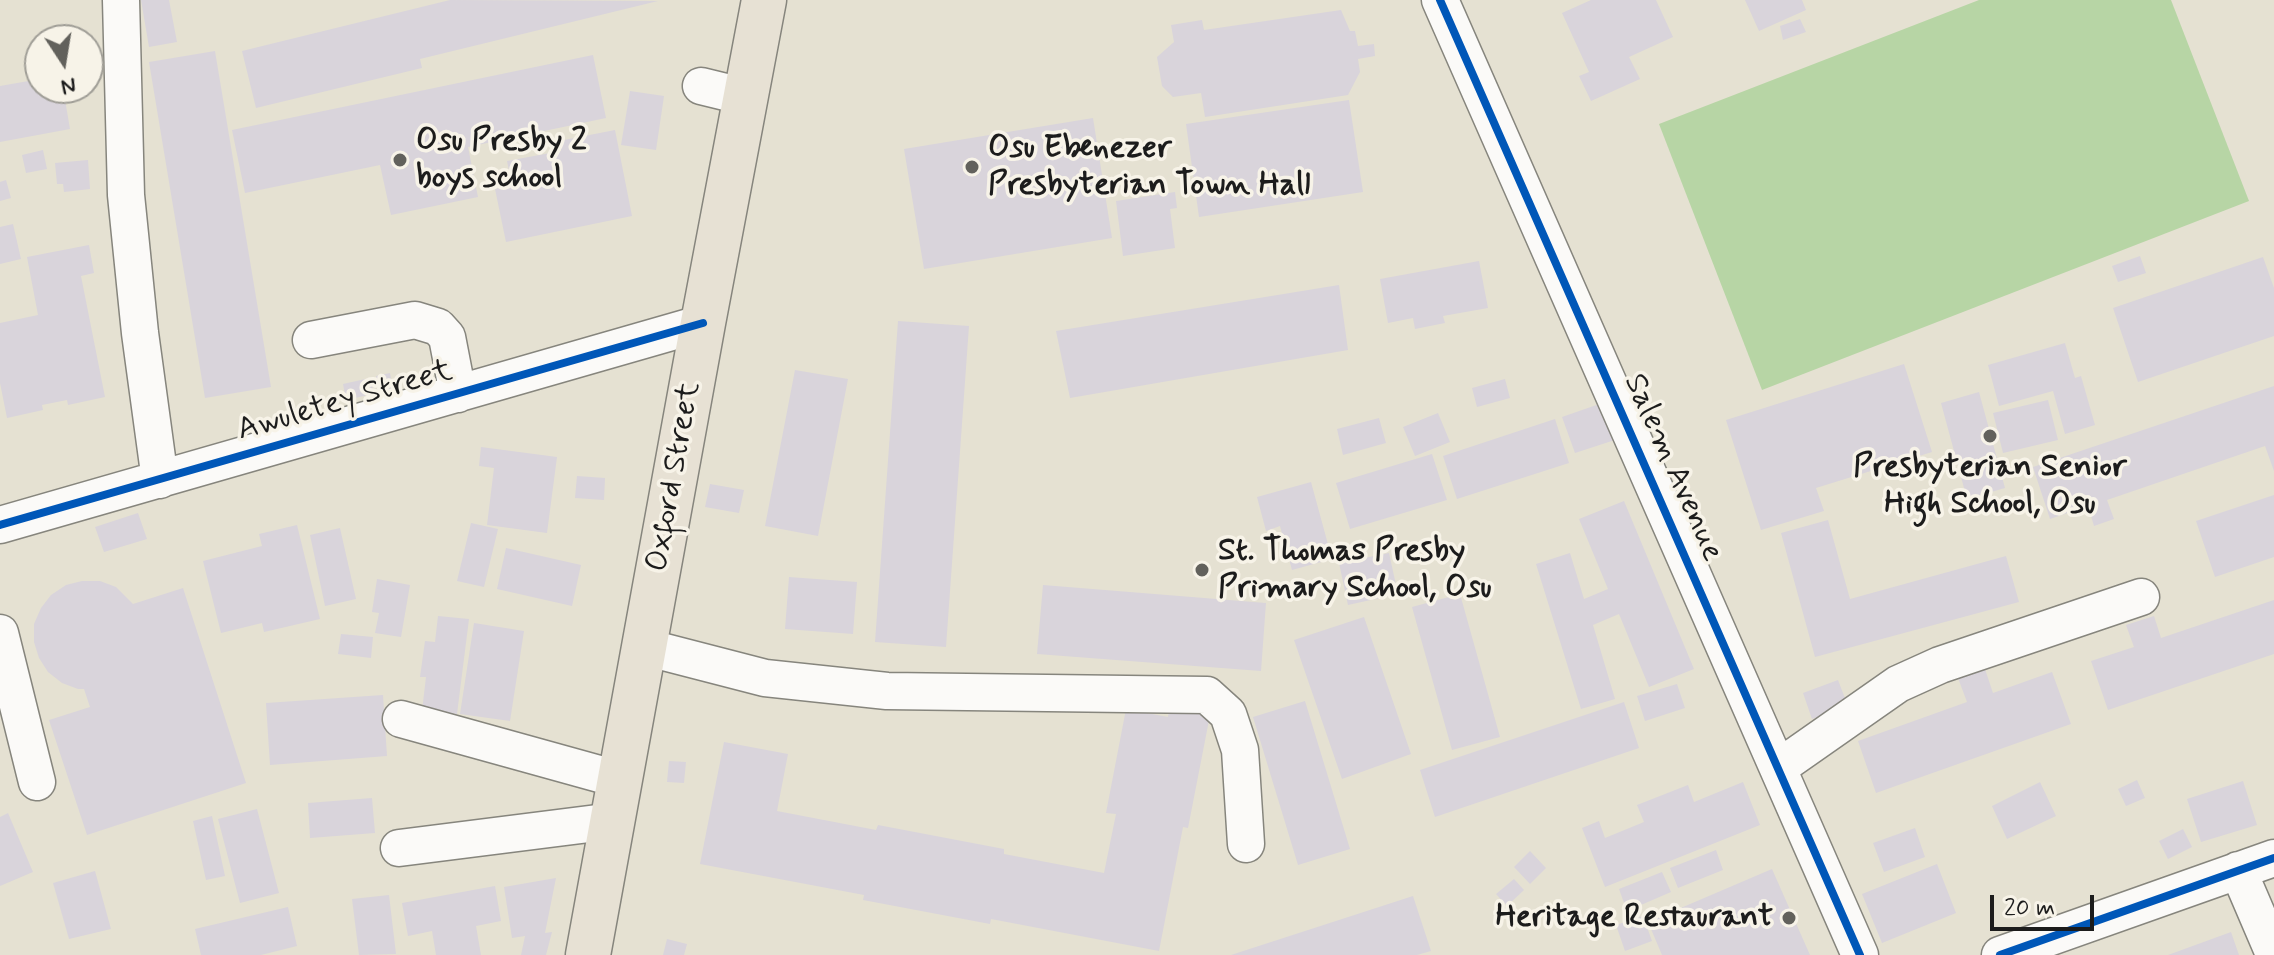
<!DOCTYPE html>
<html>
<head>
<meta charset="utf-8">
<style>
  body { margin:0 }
  #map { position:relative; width:2274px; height:955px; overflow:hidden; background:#e5e1d2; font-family:Mynerve,sans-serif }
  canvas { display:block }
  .north { position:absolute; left:24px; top:24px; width:80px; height:80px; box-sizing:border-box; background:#f7f3e8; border:2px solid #9f9d96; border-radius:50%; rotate:168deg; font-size:22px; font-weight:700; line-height:32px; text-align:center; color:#1c1c1c }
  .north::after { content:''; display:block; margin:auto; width:28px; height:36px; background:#62615c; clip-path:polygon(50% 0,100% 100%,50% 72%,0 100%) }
  .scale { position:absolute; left:1990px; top:895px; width:104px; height:36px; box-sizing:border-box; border:4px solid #1c1c1c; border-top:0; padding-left:10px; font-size:24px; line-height:28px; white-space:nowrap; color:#1c1c1c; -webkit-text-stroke:6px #f7f3e8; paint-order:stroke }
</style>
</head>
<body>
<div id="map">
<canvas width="2274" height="955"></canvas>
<div class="north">N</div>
<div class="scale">20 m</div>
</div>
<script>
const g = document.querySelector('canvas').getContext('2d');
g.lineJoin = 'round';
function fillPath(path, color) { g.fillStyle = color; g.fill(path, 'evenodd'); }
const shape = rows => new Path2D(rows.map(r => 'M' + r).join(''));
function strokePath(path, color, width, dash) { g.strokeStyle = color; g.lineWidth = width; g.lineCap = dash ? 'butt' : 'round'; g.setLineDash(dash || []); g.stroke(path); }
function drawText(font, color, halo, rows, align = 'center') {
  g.font = font + ' Mynerve,sans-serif'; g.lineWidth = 7; g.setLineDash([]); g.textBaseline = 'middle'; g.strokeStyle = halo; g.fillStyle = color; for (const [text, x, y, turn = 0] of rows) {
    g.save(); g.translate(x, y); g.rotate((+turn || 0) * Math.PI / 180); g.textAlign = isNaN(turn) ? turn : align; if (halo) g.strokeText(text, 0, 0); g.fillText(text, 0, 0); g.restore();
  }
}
const green = shape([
  [1979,0,2171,0,2249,201,1762,390,1659,124]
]);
const building = shape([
  [141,0,169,0,177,42,149,47],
  [450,0,658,1,420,59,422,68,256,108,242,51],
  [1591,0,1656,0,1673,37,1629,57,1640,79,1591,101,1579,76,1589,72,1562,13],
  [1745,0,1802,0,1806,10,1759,31],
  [1341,10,1350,31,1355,31,1358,46,1374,44,1375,56,1358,59,1360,72,1348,95,1205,117,1201,93,1173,97,1162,86,1157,57,1174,42,1171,25,1202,20,1204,30],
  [1800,19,1806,32,1783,40,1780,26],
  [215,51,271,387,205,398,149,62],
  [593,55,606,118,468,147,478,197,391,215,380,165,245,193,232,130],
  [40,79,40,88,63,88,70,129,0,142,0,86],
  [630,91,664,96,656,150,621,145],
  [1349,100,1363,192,1199,217,1186,124],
  [1093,118,1112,238,924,269,904,149],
  [615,130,632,216,506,242,495,189,512,185,507,161,561,151,559,141],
  [43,150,47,169,26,173,22,155],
  [88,160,90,189,64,192,63,184,57,184,55,163],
  [6,180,11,198,0,201,0,182],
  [1175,192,1177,208,1170,209,1175,248,1123,256,1116,201],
  [13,224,21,259,0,264,0,227],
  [89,245,94,273,81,276,105,397,68,405,67,400,42,405,43,410,7,418,0,383,0,323,38,315,27,257],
  [2140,256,2146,273,2118,282,2112,266],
  [2263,257,2274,288,2274,336,2138,382,2113,308],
  [1479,261,1488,308,1443,316,1445,323,1415,329,1413,318,1388,323,1380,279],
  [1339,285,1348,350,1070,398,1056,331],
  [898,321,969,326,946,647,875,642],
  [2065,343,2075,378,2081,376,2095,425,2065,434,2053,391,1999,406,1988,365],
  [1904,364,1932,452,1816,488,1824,511,1761,530,1726,420],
  [795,370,848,379,818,536,765,526],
  [390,373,393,390,379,393,382,406,371,408,368,395,346,400,343,384,370,378,374,394,379,393,376,376],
  [1505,379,1510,398,1477,407,1472,388],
  [2274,386,2274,471,2265,446,2107,500,2114,519,2094,526,2088,506,2050,519,2033,467],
  [1979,392,2005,488,1967,499,1941,403],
  [2048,400,2058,440,2003,453,1993,413],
  [1608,401,1621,438,1575,453,1562,417],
  [1438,413,1450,442,1415,456,1403,427],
  [1379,418,1386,443,1343,455,1337,429],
  [1555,419,1569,463,1457,499,1443,456],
  [481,447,557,457,547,533,487,525,494,468,479,466],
  [1432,454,1447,500,1350,529,1336,483],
  [577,476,605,478,604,500,575,498],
  [1311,482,1332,559,1292,570,1280,526,1266,531,1257,497],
  [710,484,744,490,739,513,705,507],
  [2274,495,2274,557,2215,577,2196,521],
  [1624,501,1694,669,1649,687,1619,614,1593,625,1615,699,1581,709,1536,564,1570,553,1584,599,1608,589,1579,519],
  [138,513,147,539,104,552,95,527],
  [1828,520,1850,599,2006,556,2019,602,1815,657,1781,533],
  [471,523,498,529,484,587,457,581],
  [297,525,320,619,264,632,262,623,221,633,203,561,262,546,259,534],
  [340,528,356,599,325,606,310,535],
  [506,548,581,565,572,606,497,589],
  [1389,553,1398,594,1348,605,1339,563],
  [789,577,857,582,853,634,785,629],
  [377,579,410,585,401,637,375,633,379,613,372,612],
  [82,581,100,581,116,587,133,604,183,588,246,783,87,835,49,720,90,707,84,689,78,689,62,683,48,672,39,658,34,642,34,624,41,608,51,595,66,585],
  [1043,585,1266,603,1261,671,1037,654],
  [1460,594,1500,737,1452,750,1412,607],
  [2274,600,2274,654,2108,710,2091,661,2134,647,2126,625,2154,616,2161,638],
  [438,616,469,619,457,714,422,711,426,677,420,677,425,641,435,642],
  [1364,617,1411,754,1342,779,1294,640],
  [474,623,524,631,510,721,460,714],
  [341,634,373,637,371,658,338,654],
  [1985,669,1993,693,2052,672,2071,724,1876,793,1858,741,1967,702,1958,678],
  [1838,680,1848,706,1812,719,1803,693],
  [1677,684,1685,708,1645,721,1637,696],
  [383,695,387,756,270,765,266,703],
  [1305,701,1350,849,1298,865,1253,717],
  [1170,702,1211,710,1188,828,1183,827,1159,951,991,919,990,924,863,900,864,895,700,864,724,742,788,754,777,811,876,830,878,825,1004,849,1004,854,1104,873,1116,814,1106,813,1126,709,1168,717],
  [1624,702,1639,748,1435,817,1420,770],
  [669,761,686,762,684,783,667,782],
  [2137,780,2145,798,2126,806,2118,789],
  [2243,781,2257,825,2201,842,2187,799],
  [1743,782,1760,825,1605,887,1582,828,1599,821,1605,838,1644,822,1637,805,1688,785,1694,802],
  [2040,782,2056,816,2007,839,1992,806],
  [372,798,375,833,310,838,308,803],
  [257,809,279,893,240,903,218,819],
  [8,813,33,872,0,886,0,817],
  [212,816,225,876,206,880,193,821],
  [1915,828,1925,857,1884,872,1873,843],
  [2183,829,2192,847,2168,859,2159,841],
  [1716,850,1723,870,1678,888,1670,868],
  [1530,851,1546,868,1530,884,1514,867],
  [1937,864,1956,913,1882,943,1862,894],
  [1772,869,1810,955,1662,955,1648,922],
  [95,871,111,929,69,939,53,883],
  [1662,872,1671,892,1627,911,1619,889],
  [556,878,545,933,552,932,546,955,521,955,525,936,512,938,504,887],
  [1514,879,1524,890,1507,906,1496,894],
  [495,886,501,921,476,926,481,955,436,955,432,931,408,936,402,903],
  [389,895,396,954,359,955,352,899],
  [1413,896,1431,951,1417,955,1231,955],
  [288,907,297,946,261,955,201,955,195,929],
  [1643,916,1652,941,1625,951,1616,925],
  [2231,932,2239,955,2168,955],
  [667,939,687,944,684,955,663,955]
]);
const minor = shape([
  [121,0,126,195,140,333,160,480],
  [1440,0,1860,955],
  [701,86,746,97],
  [311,340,415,320,438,327,447,337,458,394],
  [0,525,703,323],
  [0,633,37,782],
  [645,647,765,678,887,691,1207,695,1228,714,1240,750,1246,844],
  [401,719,621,780],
  [1778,768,1898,684,1940,665,2141,597],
  [399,848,613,821],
  [2238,870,2274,954],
  [2000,955,2274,858]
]);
const major = shape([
  [588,955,703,323,764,0]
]);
const cycleway = shape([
  [1440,0,1860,955],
  [0,525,703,323],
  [2000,955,2274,858]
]);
const markers = [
  [400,160,8,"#62615c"],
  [972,167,8,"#62615c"],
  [1990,436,8,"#62615c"],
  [1202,570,8,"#62615c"],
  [1789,918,8,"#62615c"]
];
const poiNames = [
  ["Osu Presby 2",416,142],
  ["boys school",416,179],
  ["Osu Ebenezer",988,149],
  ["Presbyterian Town Hall",988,186],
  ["Presbyterian Senior",1990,468,"center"],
  ["High School, Osu",1990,505,"center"],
  ["St. Thomas Presby",1218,552],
  ["Primary School, Osu",1218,589],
  ["Heritage Restaurant",1773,918,"right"]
];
const streetNames = [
  ["Awuletey Street",345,402,-16],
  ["Salem Avenue",1672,468,66],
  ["Oxford Street",675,477,-80]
];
fillPath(green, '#b7d5a5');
fillPath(building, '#d9d4db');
strokePath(minor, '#86857d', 39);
strokePath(major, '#86857d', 47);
strokePath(minor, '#fbfaf8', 36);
strokePath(major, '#e7e1d4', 44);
strokePath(cycleway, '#0057b8', 8);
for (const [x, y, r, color] of markers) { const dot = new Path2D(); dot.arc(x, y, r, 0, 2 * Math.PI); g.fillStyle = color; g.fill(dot); strokePath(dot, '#f7f3e8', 3); }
drawText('bold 32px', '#1c1c1c', '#f7f3e8', poiNames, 'left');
drawText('32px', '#1c1c1c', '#f7f3e8', streetNames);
</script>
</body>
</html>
